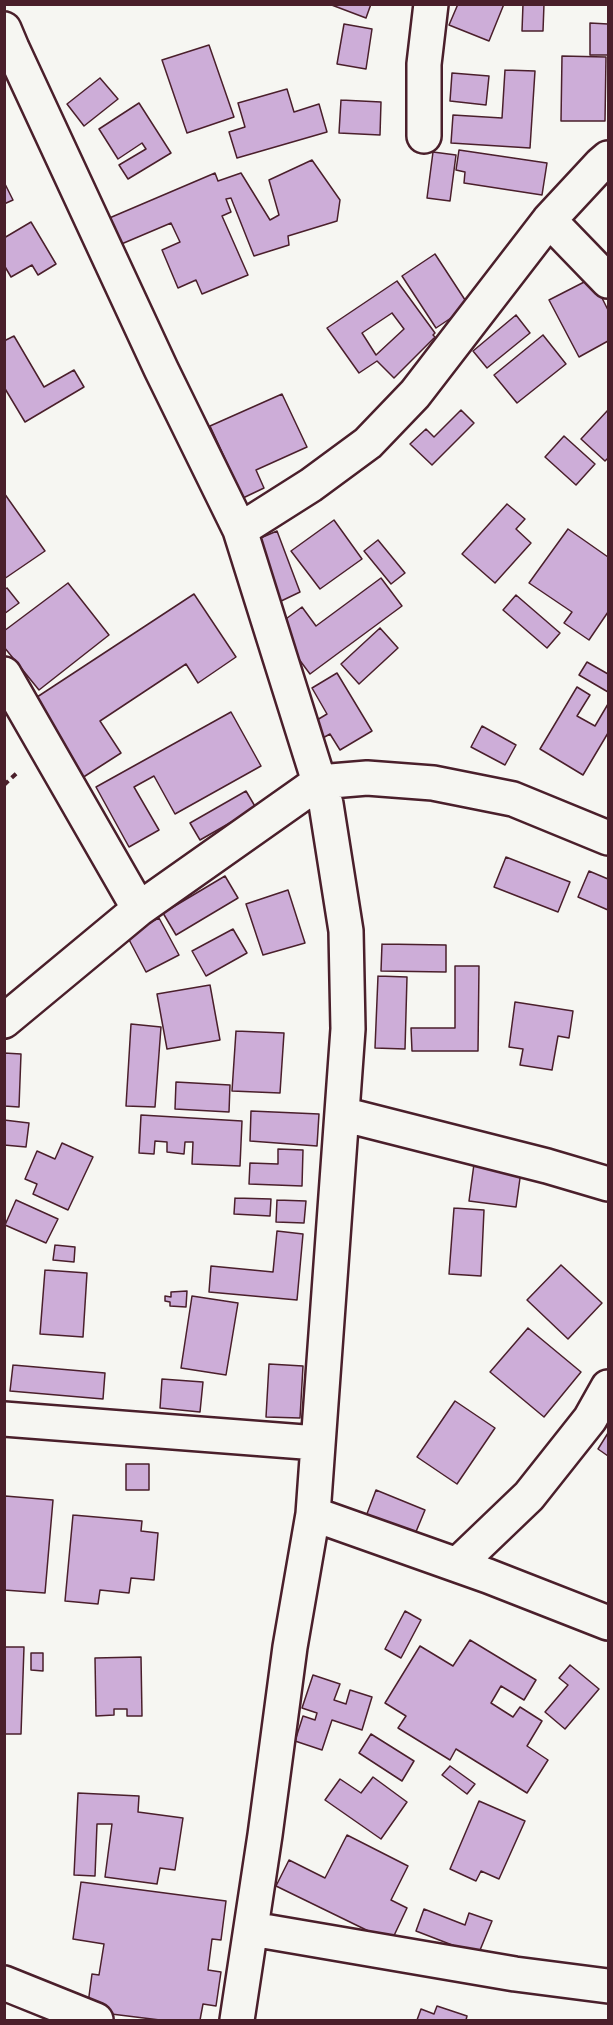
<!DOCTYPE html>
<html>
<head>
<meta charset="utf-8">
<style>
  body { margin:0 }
  #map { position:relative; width:613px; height:2025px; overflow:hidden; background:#f6f6f2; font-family:Mali,sans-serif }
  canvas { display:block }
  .frame { position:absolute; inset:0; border:6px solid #4a1f2b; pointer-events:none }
</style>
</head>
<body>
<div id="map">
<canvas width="613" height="2025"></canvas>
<div class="frame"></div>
</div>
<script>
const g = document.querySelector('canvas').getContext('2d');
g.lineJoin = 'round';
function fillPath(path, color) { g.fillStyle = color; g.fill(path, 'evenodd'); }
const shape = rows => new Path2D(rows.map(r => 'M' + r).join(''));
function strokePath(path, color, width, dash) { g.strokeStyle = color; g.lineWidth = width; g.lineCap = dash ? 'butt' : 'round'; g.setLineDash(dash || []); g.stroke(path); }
const building = shape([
  [329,4,371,4,366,18,329,4],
  [458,4,504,4,489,41,449,25,458,4],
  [523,4,544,4,543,31,522,31,523,4],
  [590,23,608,24,608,55,590,55,590,23],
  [344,24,372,29,366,69,337,64,344,24],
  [209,45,234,117,187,133,162,60,209,45],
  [562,56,606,57,605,121,561,121,562,56],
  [505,70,535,71,530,148,451,143,453,115,502,118,505,70],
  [452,73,489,76,486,105,450,101,452,73],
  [100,78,118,99,84,126,67,104,100,78],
  [287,89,294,112,319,104,327,132,237,158,229,132,245,127,238,103,287,89],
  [341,100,381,102,380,135,339,133,341,100],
  [139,103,171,153,128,179,119,165,146,149,142,143,118,159,99,129,139,103],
  [459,150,547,163,542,195,464,183,465,172,456,170,459,150],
  [433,152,456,155,450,201,427,198,433,152],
  [312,160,340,200,337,221,288,236,289,245,254,256,231,198,226,199,231,212,222,216,248,275,202,294,196,280,178,288,162,250,180,242,171,223,112,248,100,222,215,173,218,181,241,173,270,220,279,215,269,180,312,160],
  [4,182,13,200,4,204,4,182],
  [31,222,56,264,38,275,32,265,11,277,4,265,4,238,31,222],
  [435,254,469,306,436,328,402,276,435,254],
  [592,278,608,310,608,341,579,357,549,300,592,278],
  [397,281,435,333,433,335,435,337,394,378,377,361,359,373,327,328,397,281],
  [392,313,404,329,376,355,362,333,392,313],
  [516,315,530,333,487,368,473,351,516,315],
  [543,335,566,364,517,403,494,375,543,335],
  [14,336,44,387,74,370,84,387,25,422,4,387,4,341,14,336],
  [282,394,307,447,256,470,264,488,243,498,210,426,282,394],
  [461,410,474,423,432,465,410,444,426,429,434,437,461,410],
  [608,410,608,458,605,461,581,439,608,410],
  [564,436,595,464,576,485,545,457,564,436],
  [4,493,45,551,4,579,4,493],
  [507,504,525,519,516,529,531,543,495,583,462,554,507,504],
  [334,520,362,559,320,589,291,551,334,520],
  [568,529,608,557,608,612,589,640,564,623,572,612,529,583,568,529],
  [277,531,300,592,277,603,251,542,277,531],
  [378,540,405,573,391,584,364,551,378,540],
  [381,578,402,606,310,674,275,627,302,607,316,626,381,578],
  [68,583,109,635,39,690,4,647,4,631,68,583],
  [7,588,19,603,4,614,4,590,7,588],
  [194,594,236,657,198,683,186,664,100,721,121,753,82,778,31,701,194,594],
  [516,595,560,633,547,648,503,610,516,595],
  [380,628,398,648,359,684,341,664,380,628],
  [587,662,608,674,608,692,579,675,587,662],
  [337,673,372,731,340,750,330,734,321,739,312,723,327,714,312,688,337,673],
  [577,687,590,695,577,716,595,726,608,704,608,733,583,775,540,749,577,687],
  [231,712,261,766,175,814,154,776,134,787,159,830,129,847,96,787,231,712],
  [482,726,516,745,505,765,471,747,482,726],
  [246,791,256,808,200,840,190,823,246,791],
  [506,857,570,882,558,912,494,887,506,857],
  [589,871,608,879,608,910,578,897,589,871],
  [225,876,238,898,176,935,163,913,225,876],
  [288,890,305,943,263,955,246,904,288,890],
  [159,918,179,955,146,972,126,934,159,918],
  [233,929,247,953,206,976,192,951,233,929],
  [382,944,446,945,446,972,381,971,382,944],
  [455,966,479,966,478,1051,412,1051,411,1028,455,1028,455,966],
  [378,976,407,977,405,1049,375,1048,378,976],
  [210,985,220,1040,167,1049,157,994,210,985],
  [515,1002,573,1011,569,1038,558,1036,552,1070,520,1065,523,1049,509,1047,515,1002],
  [131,1024,161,1027,155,1107,126,1106,131,1024],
  [236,1031,284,1033,280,1093,232,1091,236,1031],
  [4,1053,21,1054,19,1107,4,1106,4,1053],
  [176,1082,230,1085,229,1112,175,1109,176,1082],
  [251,1111,319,1114,317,1146,250,1141,251,1111],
  [141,1115,242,1121,240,1166,192,1164,193,1142,185,1142,184,1154,167,1152,167,1142,155,1141,154,1154,139,1153,141,1115],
  [4,1120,29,1123,26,1147,4,1145,4,1120],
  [62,1143,93,1157,68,1210,33,1194,37,1184,25,1179,37,1151,55,1159,62,1143],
  [278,1149,303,1150,302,1186,249,1184,250,1163,278,1164,278,1149],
  [474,1164,521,1171,516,1207,469,1201,474,1164],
  [235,1198,271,1199,270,1216,234,1214,235,1198],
  [16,1200,58,1219,46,1243,5,1225,16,1200],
  [277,1200,306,1201,304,1223,276,1222,277,1200],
  [454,1208,484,1210,481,1276,449,1274,454,1208],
  [277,1231,303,1234,297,1300,209,1292,211,1266,273,1272,277,1231],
  [55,1245,75,1247,74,1262,53,1260,55,1245],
  [561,1265,602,1303,568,1339,527,1300,561,1265],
  [45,1270,87,1273,83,1337,40,1334,45,1270],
  [187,1291,186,1307,170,1306,170,1302,165,1301,165,1296,171,1297,171,1292,187,1291],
  [192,1296,238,1303,226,1375,181,1368,192,1296],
  [528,1328,581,1372,544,1417,490,1372,528,1328],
  [269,1364,303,1366,300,1418,266,1417,269,1364],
  [13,1365,105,1373,103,1399,10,1391,13,1365],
  [162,1379,203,1382,200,1412,160,1408,162,1379],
  [455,1401,495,1428,457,1484,417,1457,455,1401],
  [608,1433,608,1456,598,1449,608,1433],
  [126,1464,149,1464,149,1490,126,1490,126,1464],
  [376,1490,425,1510,413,1539,365,1519,376,1490],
  [5,1496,53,1500,45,1593,4,1590,5,1496],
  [73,1515,142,1521,141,1531,158,1533,154,1580,131,1578,129,1593,100,1590,98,1604,65,1601,73,1515],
  [405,1611,421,1620,401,1658,385,1649,405,1611],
  [470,1640,536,1680,524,1700,501,1686,491,1703,513,1717,520,1707,542,1721,527,1746,548,1760,527,1793,456,1749,450,1760,398,1728,406,1716,385,1703,420,1646,453,1666,470,1640],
  [4,1647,24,1647,21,1734,4,1734,4,1647],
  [31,1653,43,1653,43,1671,31,1670,31,1653],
  [141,1657,142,1716,127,1716,127,1709,114,1709,114,1715,96,1716,95,1658,141,1657],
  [570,1665,599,1689,565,1729,545,1712,568,1685,559,1678,570,1665],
  [313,1675,340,1684,334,1700,346,1704,350,1690,372,1697,362,1730,332,1720,322,1750,295,1741,303,1716,315,1720,317,1713,302,1708,313,1675],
  [371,1734,414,1761,402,1781,359,1753,371,1734],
  [450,1766,475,1784,467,1794,442,1775,450,1766],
  [373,1777,407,1802,381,1839,325,1800,340,1779,361,1793,373,1777],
  [78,1793,139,1796,138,1812,183,1818,175,1870,160,1868,157,1884,105,1877,112,1824,97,1824,95,1876,74,1875,78,1793],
  [479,1801,525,1821,499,1879,481,1871,476,1881,450,1869,479,1801],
  [347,1835,408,1866,391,1900,407,1908,391,1942,276,1886,289,1860,325,1878,347,1835],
  [81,1882,226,1901,221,1940,212,1939,208,1970,221,1972,216,2006,203,2004,200,2020,160,2020,87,2011,92,1974,99,1975,104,1944,73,1939,81,1882],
  [424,1909,465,1925,469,1913,492,1921,478,1955,416,1931,424,1909],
  [437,2006,467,2016,466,2020,417,2020,421,2009,434,2014,437,2006]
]);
const path = shape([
  [4,785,19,771]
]);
const street = shape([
  [4,29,12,48,161,369,240,530,326,804,346,931,348,1029,313,1514,290,1647,265,1835,237,2020],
  [424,136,424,64,431,4],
  [549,220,608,281],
  [240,530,311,485,368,443,415,394,549,220,601,164,608,158],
  [4,674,139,909],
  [4,1021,139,909,319,782,367,778,433,783,513,799,608,838],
  [342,1114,547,1166,608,1184],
  [4,1419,317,1443],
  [313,1514,488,1576,608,1623],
  [457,1565,529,1496,590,1419,608,1387],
  [252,1929,515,1974,608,1986],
  [4,1983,96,2020]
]);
fillPath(building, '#cdadd8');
strokePath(building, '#4a1f2b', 1.5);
strokePath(street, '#4a1f2b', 38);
strokePath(path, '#4a1f2b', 4, [6, 4.5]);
strokePath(street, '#f6f6f2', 33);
</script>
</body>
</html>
